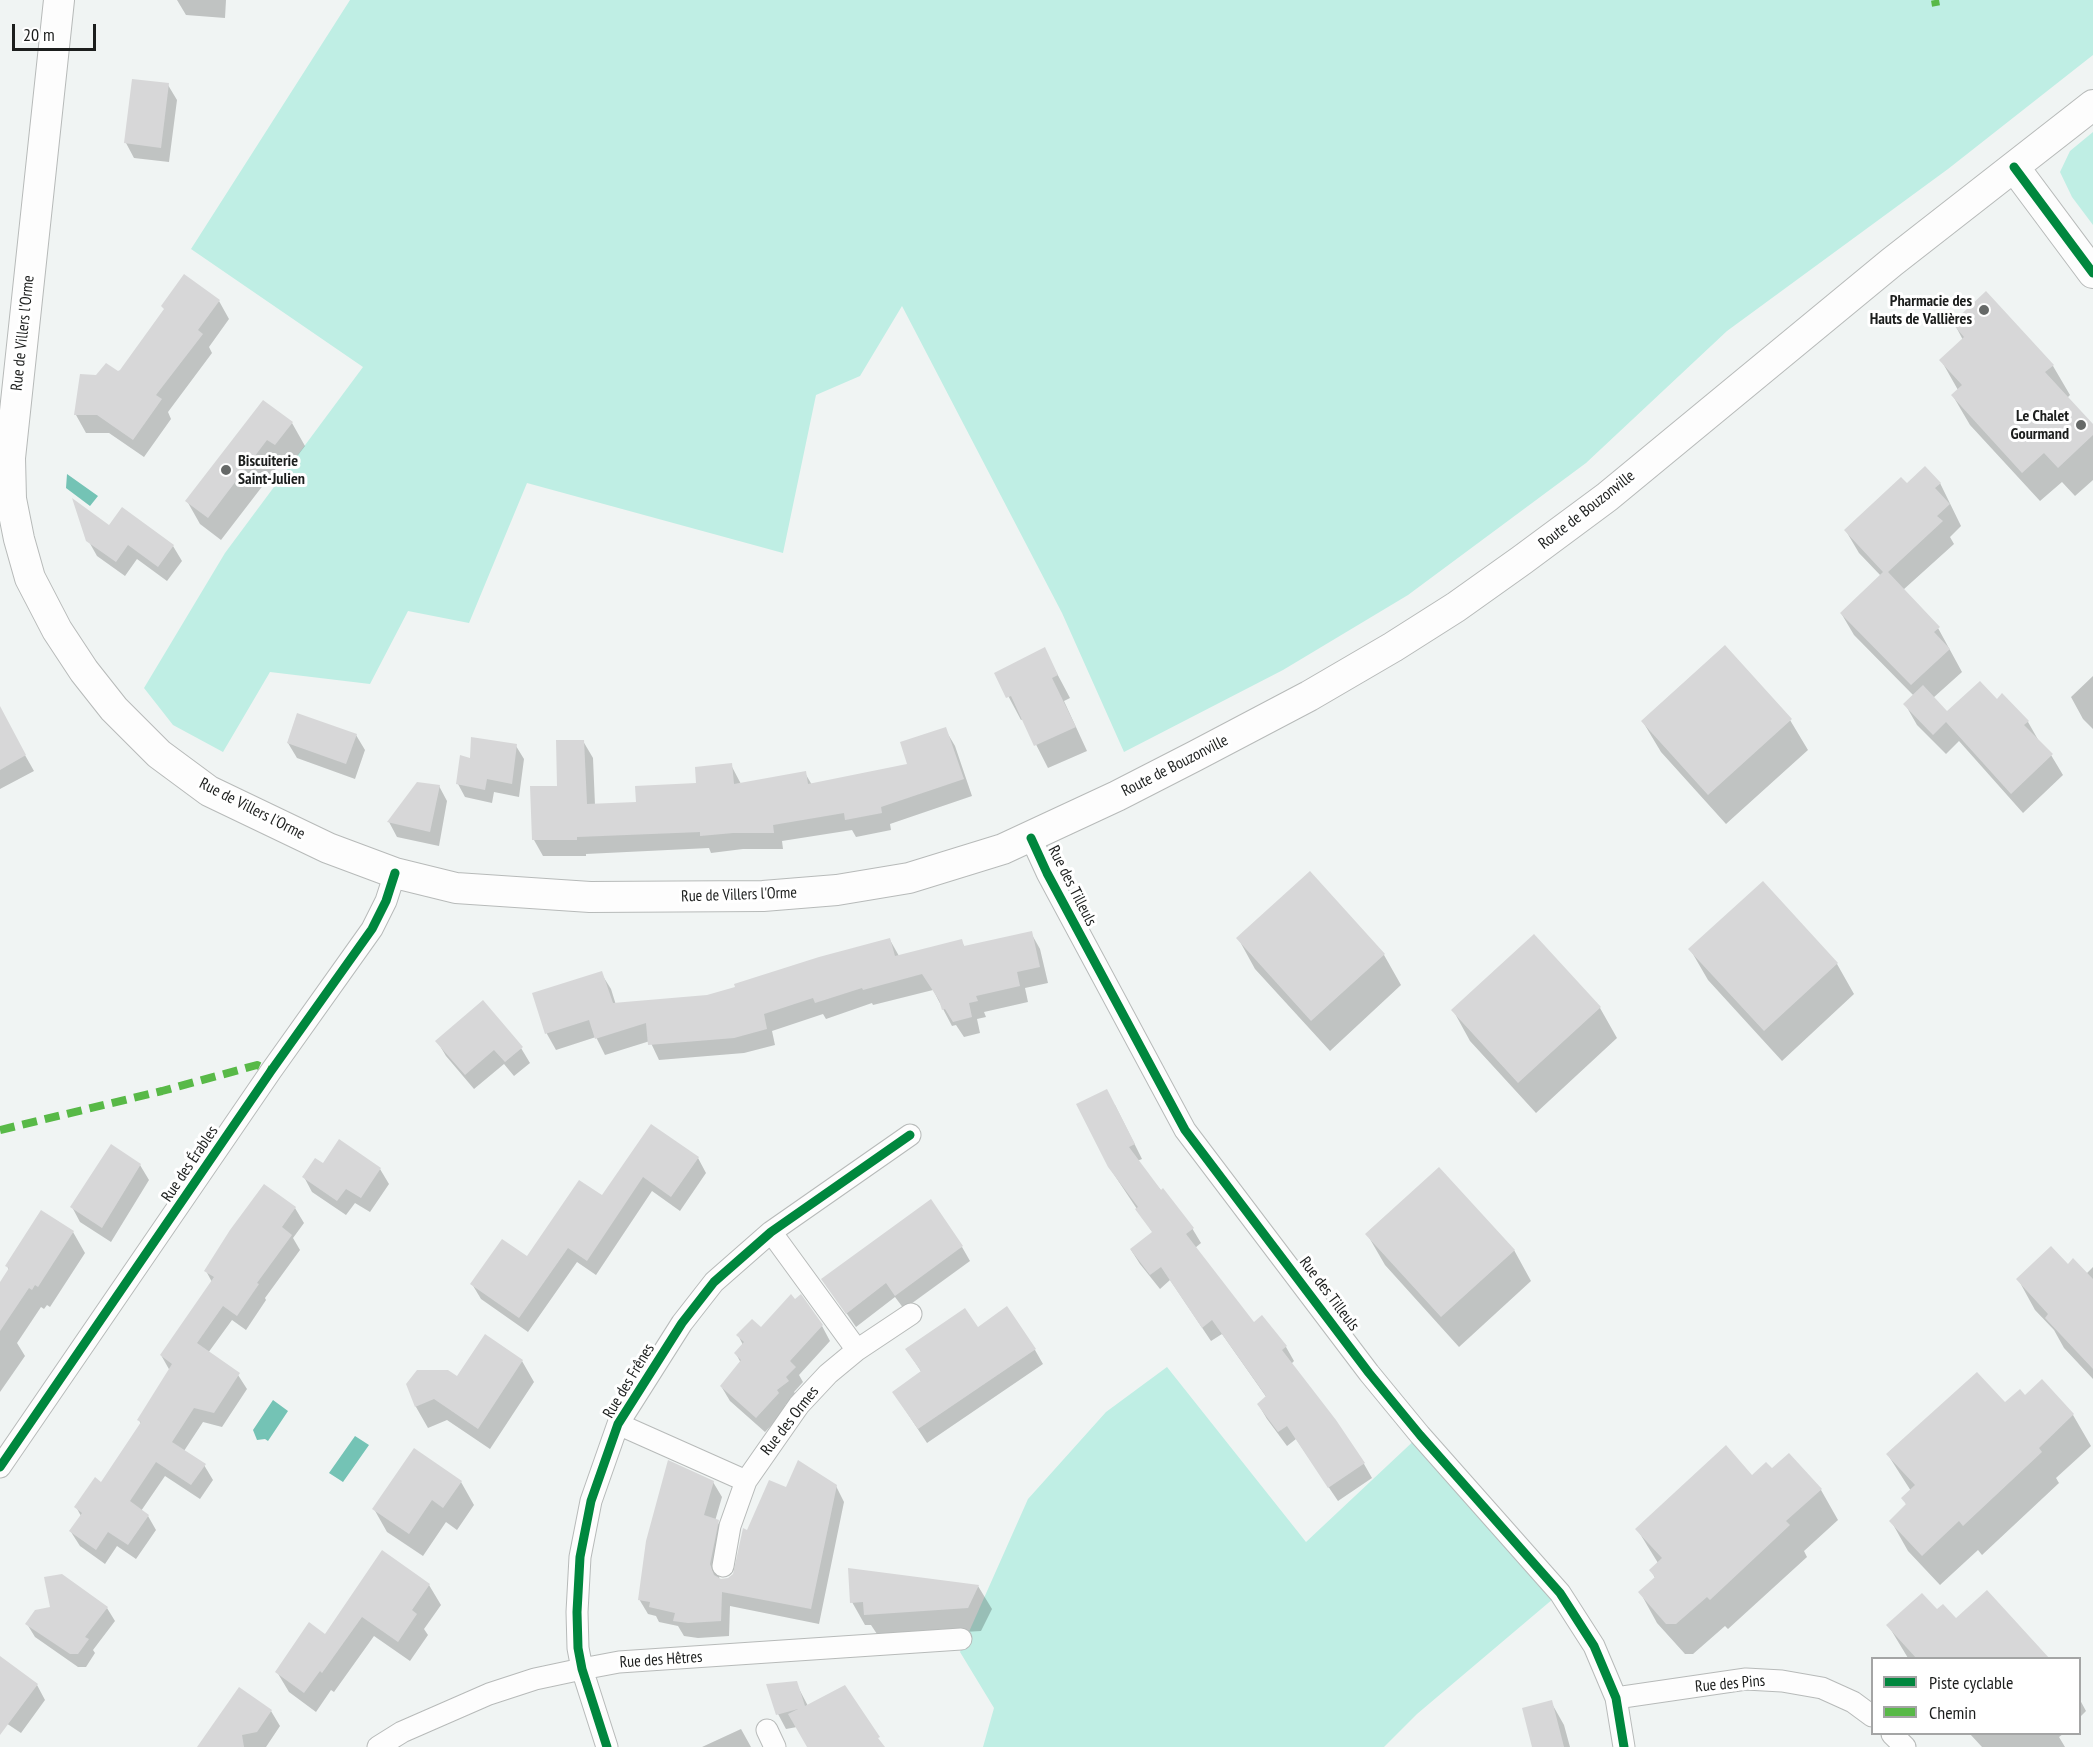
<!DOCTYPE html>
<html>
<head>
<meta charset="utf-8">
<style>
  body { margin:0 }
  #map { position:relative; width:2093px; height:1747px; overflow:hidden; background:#f0f4f3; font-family:"PT Sans Narrow",sans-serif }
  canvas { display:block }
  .legend { position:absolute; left:1871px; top:1657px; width:210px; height:78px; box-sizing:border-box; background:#fff; border:2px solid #a4a5a5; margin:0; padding:8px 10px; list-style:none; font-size:18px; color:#1c1e1d }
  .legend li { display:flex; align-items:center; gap:12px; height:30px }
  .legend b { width:30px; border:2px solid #a4a5a5 }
  .scale { position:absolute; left:12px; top:24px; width:84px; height:27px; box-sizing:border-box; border:3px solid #1c1e1d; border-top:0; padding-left:8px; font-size:18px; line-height:21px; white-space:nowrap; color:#1c1e1d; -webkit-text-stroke:4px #fff; paint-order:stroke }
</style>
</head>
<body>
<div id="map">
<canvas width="2093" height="1747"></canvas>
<ul class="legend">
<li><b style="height:8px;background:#00873e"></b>Piste cyclable</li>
<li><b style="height:8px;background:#58b947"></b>Chemin</li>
</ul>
<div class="scale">20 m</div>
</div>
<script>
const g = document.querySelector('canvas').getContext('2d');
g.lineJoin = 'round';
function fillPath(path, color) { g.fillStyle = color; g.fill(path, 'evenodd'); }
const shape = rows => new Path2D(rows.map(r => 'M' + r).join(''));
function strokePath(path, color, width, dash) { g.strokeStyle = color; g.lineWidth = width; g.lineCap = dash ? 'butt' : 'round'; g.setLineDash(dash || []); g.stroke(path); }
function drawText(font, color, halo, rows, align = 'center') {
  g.font = font + ' "PT Sans Narrow",sans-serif'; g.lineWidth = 6; g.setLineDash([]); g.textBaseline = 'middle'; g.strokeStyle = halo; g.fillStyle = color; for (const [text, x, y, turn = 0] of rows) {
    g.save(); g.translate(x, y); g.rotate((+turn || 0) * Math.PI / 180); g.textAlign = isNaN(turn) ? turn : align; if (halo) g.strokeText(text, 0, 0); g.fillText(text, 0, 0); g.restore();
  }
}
const green = shape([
  [350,0,2093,0,2093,55,1948,169,1727,331,1586,463,1408,595,1283,670,1124,752,1062,613,902,306,860,376,816,395,783,553,527,483,469,623,408,611,370,684,270,672,223,752,173,725,144,688,225,553,363,367,191,249],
  [2093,132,2093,225,2072,197,2060,172,2070,151],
  [1167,1367,1306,1542,1420,1435,1560,1593,1417,1714,1384,1747,983,1747,994,1708,960,1652,1028,1499,1106,1412]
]);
const water = shape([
  [67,474,98,496,90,506,66,488],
  [273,1400,288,1411,268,1441,265,1439,257,1440,253,1430],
  [355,1436,369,1445,343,1482,329,1473]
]);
const shadow = shape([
  [177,0,226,0,225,18,186,15],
  [168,85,177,100,169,162,134,158,126,143],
  [219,301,229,319,209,347,212,353,168,412,171,419,144,457,109,433,86,433,76,415,81,375,97,377,118,373],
  [1954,323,2053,366,2070,395,2067,398,2093,427,2093,480,2075,496,2062,482,2040,501,1970,425,1953,396,1958,390,1941,360,1963,340],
  [263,402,292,423,305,446,289,467,281,462,221,540,200,524,187,501],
  [1940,483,1961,526,1950,537,1954,544,1903,590,1938,628,1962,672,1933,698,1947,713,1997,701,2028,722,2040,743,2051,755,2063,775,2023,813,1959,741,1946,754,1917,725,1905,704,1914,696,1854,635,1841,613,1881,576,1859,553,1846,531,1907,485],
  [109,527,173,546,182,561,167,581,137,559,125,576,97,556,88,540],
  [1044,649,1070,698,1064,701,1087,751,1048,768,1023,719,1021,720,996,673],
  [2093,676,2093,729,2083,719,2071,697],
  [0,711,34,771,0,789],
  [1790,720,1808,750,1726,824,1661,752,1643,722],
  [945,729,955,746,972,796,890,824,891,830,856,837,852,830,782,841,783,849,743,849,711,853,709,848,586,854,586,856,543,856,534,840,583,741,593,758,595,805,638,803,698,785,731,765,741,784,805,773,812,785,909,765],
  [356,735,365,750,355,779,297,758,288,743],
  [516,746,524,759,519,797,494,792,492,803,465,797,458,784,472,760],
  [439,786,447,801,439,846,397,837,389,822],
  [1031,933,1040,949,1048,983,1025,988,1028,1002,984,1012,986,1017,977,1019,980,1033,964,1037,956,1025,952,1026,933,990,873,1005,872,1003,826,1019,823,1014,772,1031,775,1045,744,1053,659,1060,650,1041,605,1055,596,1037,556,1050,547,1034,534,994,601,973,611,989,616,1005,707,997,890,940,899,956,961,941,965,947],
  [1534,936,1600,1008,1617,1038,1536,1113,1470,1041,1453,1010],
  [1238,938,1384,955,1401,985,1330,1051,1255,969],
  [1690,949,1837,964,1854,994,1782,1061,1708,980],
  [437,1041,521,1048,530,1063,514,1076,504,1064,474,1089,446,1056],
  [1115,1105,1142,1159,1137,1161,1192,1228,1201,1243,1195,1248,1254,1324,1286,1347,1294,1361,1291,1364,1364,1464,1372,1478,1338,1501,1296,1439,1287,1446,1267,1419,1258,1404,1267,1398,1222,1334,1211,1341,1170,1280,1160,1289,1140,1264,1131,1250,1153,1233,1109,1167],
  [652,1126,698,1158,706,1173,680,1211,652,1191,596,1275,577,1262,528,1332,481,1299,472,1284,528,1258,602,1197],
  [140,1165,149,1180,111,1242,80,1222,72,1207],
  [323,1165,380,1169,389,1184,370,1212,355,1203,346,1215,312,1192,304,1177],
  [295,1208,304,1223,293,1238,300,1250,265,1298,266,1300,246,1330,232,1320,208,1353,238,1375,247,1389,222,1427,203,1422,184,1451,204,1465,213,1480,200,1499,165,1476,141,1511,148,1516,156,1530,136,1559,117,1546,105,1564,80,1546,71,1532,81,1516,76,1507,101,1484,141,1424,139,1420,170,1371,161,1355,212,1282,206,1271],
  [73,1232,85,1253,50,1307,47,1305,44,1309,41,1307,17,1343,25,1356,0,1392,0,1285,9,1270,7,1266],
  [1367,1234,1514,1250,1531,1281,1459,1347,1385,1265],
  [962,1247,970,1261,904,1309,895,1297,856,1327,823,1279],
  [2068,1266,2086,1274,2093,1267,2093,1379,2064,1348,2054,1330,2035,1310,2018,1279],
  [822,1326,830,1341,799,1375,803,1382,794,1392,797,1396,785,1405,787,1409,765,1432,730,1401,721,1386,741,1363,736,1354,743,1345,738,1335,761,1329],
  [978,1329,1035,1350,1043,1364,927,1443,894,1393,922,1373,907,1350],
  [522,1361,534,1382,490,1449,447,1420,428,1428,416,1407,408,1385,458,1378],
  [2042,1381,2073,1415,2091,1446,2056,1478,2059,1483,1982,1555,1978,1550,1940,1585,1908,1551,1891,1521,1907,1506,1903,1498,1911,1491,1888,1455,2025,1397],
  [1789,1455,1821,1490,1838,1520,1804,1551,1807,1557,1728,1629,1725,1626,1693,1654,1685,1654,1657,1623,1640,1592,1655,1578,1651,1570,1658,1563,1637,1529,1752,1477,1771,1471],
  [461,1482,474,1505,457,1530,446,1522,423,1556,387,1532,374,1509],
  [713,1482,722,1497,715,1521,717,1521,726,1537,719,1579,728,1579,734,1575,748,1532,787,1489,836,1486,844,1502,819,1624,730,1606,729,1636,698,1638,684,1636,678,1626,659,1622,656,1616,648,1614,639,1599],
  [383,1552,429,1585,441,1605,424,1629,428,1635,410,1661,374,1636,334,1692,331,1690,316,1712,289,1692,277,1672,325,1636],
  [850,1570,978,1586,992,1609,981,1631,879,1637,871,1625,865,1625,852,1602],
  [107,1608,115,1621,93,1650,95,1653,86,1667,78,1667,35,1637,27,1624],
  [1937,1612,1956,1620,2048,1658,1908,1658,1888,1625],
  [0,1658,37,1685,45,1700,21,1733,0,1719],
  [796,1683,808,1706,883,1747,809,1747,797,1727,786,1729,778,1714],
  [2080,1700,2086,1711,2080,1717],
  [1551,1702,1564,1725,1570,1747,1533,1747],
  [271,1711,280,1726,266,1747,205,1747],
  [741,1729,751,1747,702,1747],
  [1970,1734,2063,1734,2059,1737,2065,1747,1982,1747]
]);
const building = shape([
  [132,79,169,83,161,148,124,143],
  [184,274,220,300,198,330,203,334,156,395,162,399,133,440,97,415,74,415,80,374,96,375,106,363,118,371,120,370,164,309,161,306],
  [1986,291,2054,365,2045,372,2093,424,2093,435,2058,468,2044,453,2022,473,1951,395,1962,385,1939,360,1964,337,1952,323],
  [263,400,293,422,275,445,267,440,208,518,185,501],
  [1925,466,1941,483,1935,488,1950,504,1937,516,1943,521,1888,572,1940,627,1934,632,1950,649,1911,685,1840,613,1883,572,1844,530,1901,477,1907,483],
  [72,498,109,525,122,507,174,545,158,567,128,545,116,562,86,541],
  [1725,645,1792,719,1708,795,1641,721],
  [1045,647,1058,675,1052,678,1076,727,1034,746,1011,696,1006,698,994,673],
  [1980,681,1997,699,2002,693,2029,721,2024,725,2053,754,2011,794,1946,722,1933,735,1903,704,1923,685,1947,711],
  [0,706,26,755,0,770],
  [297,713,357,734,346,764,287,743],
  [946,727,964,779,881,807,882,813,845,820,844,813,773,825,774,833,733,833,700,836,700,832,577,837,577,840,532,840,530,786,557,786,556,740,584,740,587,804,636,802,635,786,696,783,695,767,732,763,734,784,806,771,808,784,907,764,900,742],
  [471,737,517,744,512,784,487,779,485,790,456,784,460,755,470,758],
  [417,782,440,785,430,832,387,822],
  [1310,871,1385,954,1311,1021,1236,938],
  [1763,881,1838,963,1764,1031,1688,949],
  [1032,931,1040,967,1017,972,1020,986,976,996,978,1001,969,1003,972,1017,953,1022,945,1009,942,1010,939,1000,922,974,863,990,862,988,815,1003,813,998,764,1014,767,1029,734,1038,648,1045,646,1023,595,1039,589,1020,545,1034,532,993,602,971,613,1003,707,995,735,987,734,984,819,957,890,938,895,956,962,939,964,946],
  [1534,934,1601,1007,1518,1083,1451,1010],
  [483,1000,523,1047,505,1062,494,1050,465,1075,435,1041],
  [1107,1089,1135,1144,1129,1147,1161,1190,1163,1188,1194,1228,1186,1234,1254,1322,1262,1315,1287,1346,1282,1350,1336,1420,1365,1463,1328,1488,1287,1426,1278,1432,1257,1404,1266,1396,1212,1320,1202,1328,1161,1267,1150,1275,1130,1249,1152,1232,1135,1209,1138,1207,1108,1167,1076,1104],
  [651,1124,699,1157,671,1197,643,1177,587,1261,568,1248,519,1318,470,1284,502,1239,527,1256,579,1180,602,1195],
  [339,1139,381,1168,361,1198,346,1189,337,1201,302,1177,315,1158,323,1163],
  [111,1144,141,1164,102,1228,70,1207],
  [1439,1167,1515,1250,1441,1317,1365,1234],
  [264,1184,296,1207,282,1227,292,1235,257,1283,259,1284,237,1316,223,1306,197,1343,240,1373,214,1413,194,1408,172,1442,206,1464,191,1485,156,1462,130,1501,149,1515,128,1545,108,1532,96,1550,69,1531,82,1513,74,1507,95,1477,101,1482,141,1422,137,1420,172,1364,160,1355,214,1277,204,1271,230,1230],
  [931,1199,963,1246,895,1296,886,1283,846,1314,821,1279],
  [41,1210,74,1231,38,1287,35,1285,32,1290,29,1288,0,1331,0,1282,9,1268,5,1266],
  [2051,1246,2068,1264,2073,1258,2093,1279,2093,1369,2045,1318,2048,1314,2016,1279],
  [791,1294,795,1299,801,1294,823,1325,790,1361,796,1367,786,1377,789,1381,777,1390,779,1393,756,1418,720,1386,741,1360,734,1353,744,1342,736,1335,752,1319,761,1327],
  [1007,1306,1036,1349,918,1429,892,1392,921,1371,905,1349,965,1308,978,1327],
  [485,1334,523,1360,478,1429,434,1399,415,1407,406,1384,417,1370,448,1370,457,1376],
  [1977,1372,2005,1402,2020,1389,2025,1395,2042,1379,2074,1414,2039,1448,2042,1452,1963,1526,1959,1521,1922,1556,1889,1521,1906,1504,1901,1498,1915,1485,1886,1454],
  [1726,1445,1752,1475,1766,1462,1772,1468,1789,1453,1822,1489,1786,1521,1790,1525,1710,1600,1707,1597,1676,1624,1666,1624,1638,1592,1655,1577,1649,1570,1662,1558,1635,1529],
  [414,1448,462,1481,443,1508,432,1500,409,1534,372,1509],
  [668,1460,714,1481,704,1515,719,1520,710,1564,714,1575,721,1579,728,1578,733,1574,743,1528,747,1530,769,1480,786,1487,798,1460,837,1485,811,1609,722,1592,721,1621,688,1623,673,1621,675,1613,649,1607,650,1602,638,1600,646,1541],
  [382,1550,430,1584,412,1610,417,1614,398,1642,362,1617,322,1673,320,1671,304,1693,275,1672,309,1622,325,1634],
  [848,1568,979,1585,968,1608,864,1615,863,1602,850,1603],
  [62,1574,108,1607,85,1637,89,1639,78,1654,70,1654,25,1624,35,1610,50,1607,44,1577],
  [1987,1590,2050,1659,1917,1659,1886,1625,1922,1593,1937,1609,1943,1604,1956,1618],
  [0,1656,38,1684,0,1735],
  [797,1681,805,1706,845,1685,880,1737,878,1738,885,1747,807,1747,788,1714,798,1709,776,1715,766,1684],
  [239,1687,272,1710,257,1732,242,1735,244,1747,197,1747],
  [1552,1700,1564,1747,1532,1747,1522,1708]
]);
const street = shape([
  [1031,838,1047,873,1185,1130,1369,1373,1420,1435,1560,1593,1594,1646,1616,1698,1624,1747],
  [771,1232,857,1350],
  [618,1424,746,1481],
  [0,1467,271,1071,372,929,386,901,395,873],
  [723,1566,730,1526,746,1481,799,1405,828,1374,857,1350,911,1314],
  [1616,1698,1746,1679,1782,1681,1822,1688,1853,1702,1872,1716],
  [767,1730,775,1747],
  [1892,1734,1905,1747],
  [378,1747,402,1732,489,1694,535,1679,582,1669,619,1662,961,1639],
  [607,1747,582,1669,578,1648,577,1612,580,1557,591,1501,618,1424,682,1323,714,1282,771,1232,910,1135]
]);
const secondary = shape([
  [59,0,10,458,11,499,19,539,30,578,57,630,84,671,114,709,159,754,209,791,328,848,395,873,456,888,590,897,763,896,837,890,909,878,1003,849,1117,796,1195,756,1309,696,1393,647,1456,607,1522,560,1607,497,1892,262,2093,105],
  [2014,167,2093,273]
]);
const quiet = shape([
  [1935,0,1936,6],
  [0,1130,162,1091,257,1065,271,1071]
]);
const cycleway = shape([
  [2014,167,2093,273],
  [1031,838,1047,873,1185,1130,1369,1373,1420,1435,1560,1593,1594,1646,1616,1698,1624,1747],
  [0,1467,271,1071,372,929,386,901,395,873],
  [607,1747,582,1669,578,1648,577,1612,580,1557,591,1501,618,1424,682,1323,714,1282,771,1232,910,1135]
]);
const markers = [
  [1984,310,6,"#666968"],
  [2081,425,6,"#666968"],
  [226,470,6,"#666968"]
];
const poiNames = [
  ["Pharmacie des",1972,301],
  ["Hauts de Vallières",1972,319],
  ["Le Chalet",2069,416],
  ["Gourmand",2069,434],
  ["Biscuiterie",238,461,"left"],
  ["Saint-Julien",238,479,"left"]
];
const streetNames = [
  ["Rue de Villers l'Orme",23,333,-84],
  ["Route de Bouzonville",1587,510,-38],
  ["Route de Bouzonville",1175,766,-27],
  ["Rue de Villers l'Orme",252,809,27],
  ["Rue des Tilleuls",1072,886,63],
  ["Rue de Villers l'Orme",739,895,-2],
  ["Rue des Érables",190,1164,-56],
  ["Rue des Tilleuls",1329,1294,53],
  ["Rue des Frênes",629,1381,-59],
  ["Rue des Ormes",790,1421,-52],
  ["Rue des Hêtres",661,1660,-4],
  ["Rue des Pins",1730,1684,-5]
];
fillPath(green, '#bfeee4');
fillPath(water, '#74c3b5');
fillPath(shadow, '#0003');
fillPath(building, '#d7d7d8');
strokePath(street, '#b7bab9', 23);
strokePath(secondary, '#b7bab9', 32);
strokePath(street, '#fdfdfd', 21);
strokePath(secondary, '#fdfdfd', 30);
strokePath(quiet, '#58b947', 8, [15, 8]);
strokePath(cycleway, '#00873e', 9);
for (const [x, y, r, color] of markers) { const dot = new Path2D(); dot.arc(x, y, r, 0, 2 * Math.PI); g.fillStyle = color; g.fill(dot); strokePath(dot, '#fff', 2); }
drawText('bold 16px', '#1c1e1d', '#fff', poiNames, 'right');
drawText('16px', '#1c1e1d', '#fff', streetNames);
</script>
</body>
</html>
